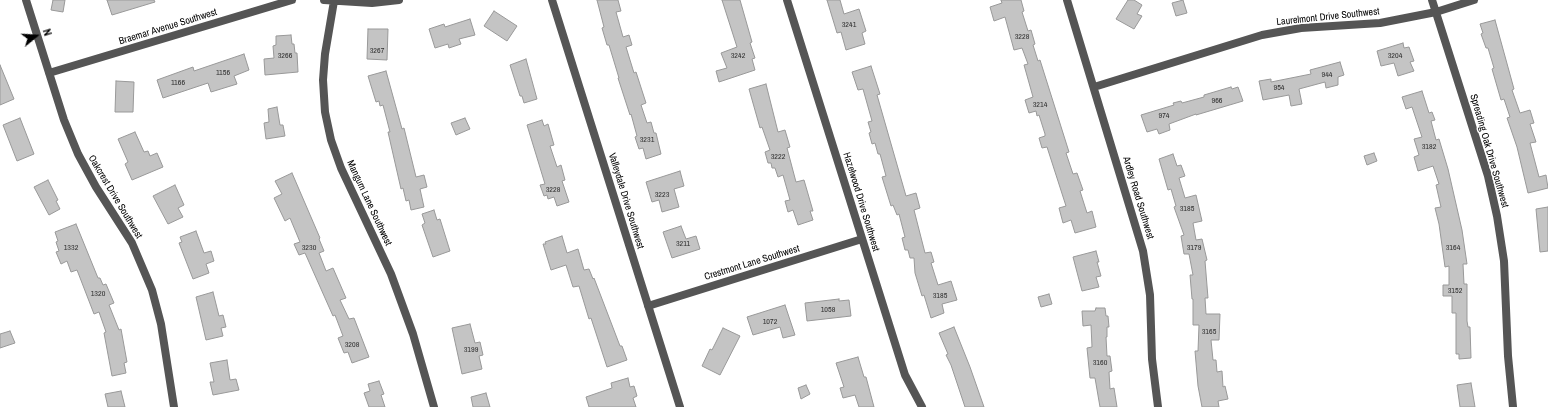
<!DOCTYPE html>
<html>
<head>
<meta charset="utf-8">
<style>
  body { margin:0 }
  #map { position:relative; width:1548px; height:407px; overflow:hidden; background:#fff; font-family:"Archivo Narrow",sans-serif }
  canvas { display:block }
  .north { position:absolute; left:16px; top:16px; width:40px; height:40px; -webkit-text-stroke:3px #fff; paint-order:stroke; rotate:72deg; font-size:11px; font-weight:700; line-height:16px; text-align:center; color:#000 }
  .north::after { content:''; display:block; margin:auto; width:14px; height:18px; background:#000; clip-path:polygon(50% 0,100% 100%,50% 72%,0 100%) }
</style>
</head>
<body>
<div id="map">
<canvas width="1548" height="407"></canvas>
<div class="north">N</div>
</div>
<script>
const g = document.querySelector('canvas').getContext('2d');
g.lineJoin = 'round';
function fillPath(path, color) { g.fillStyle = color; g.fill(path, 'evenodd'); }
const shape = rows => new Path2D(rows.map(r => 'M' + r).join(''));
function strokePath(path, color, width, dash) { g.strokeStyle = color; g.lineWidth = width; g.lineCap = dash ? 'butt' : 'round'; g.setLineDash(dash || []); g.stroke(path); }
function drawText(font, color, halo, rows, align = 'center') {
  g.font = font + ' "Archivo Narrow",sans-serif'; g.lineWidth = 3; g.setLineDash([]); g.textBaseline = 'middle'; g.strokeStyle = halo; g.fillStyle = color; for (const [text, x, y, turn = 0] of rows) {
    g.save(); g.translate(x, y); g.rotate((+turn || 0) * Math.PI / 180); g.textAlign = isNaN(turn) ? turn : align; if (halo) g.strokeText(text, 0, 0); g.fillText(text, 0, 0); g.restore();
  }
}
const building = shape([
  [53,0,65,0,63,12,51,10,53,0],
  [107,0,154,0,155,2,112,15,107,0],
  [597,0,618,0,621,11,616,12,623,37,629,35,632,45,626,47,634,73,636,72,646,103,641,105,647,123,651,122,654,133,656,133,661,154,646,159,643,148,639,149,635,137,637,136,631,114,630,115,618,78,619,78,609,45,607,45,602,28,604,27,597,0],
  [722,0,740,0,752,42,750,43,755,58,752,59,755,70,719,82,716,71,727,68,721,53,737,47,722,0],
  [827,0,840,0,844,14,859,9,866,31,862,33,865,44,846,50,841,32,837,33,827,0],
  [1001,0,1021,0,1024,11,1022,12,1028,31,1031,30,1035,44,1033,45,1038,61,1040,60,1069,152,1066,153,1073,174,1077,173,1083,190,1080,191,1087,213,1092,211,1096,227,1075,233,1071,220,1063,223,1059,208,1066,206,1047,147,1042,148,1039,138,1045,136,1045,134,1039,115,1037,116,1036,111,1029,113,1025,100,1033,97,1024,65,1028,64,1022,48,1014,50,1005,17,994,21,990,7,1002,3,1001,0],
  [1128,0,1134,0,1142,5,1137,14,1142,16,1134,29,1116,19,1128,0],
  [1183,0,1187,13,1176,16,1172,3,1183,0],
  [494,11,517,26,507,41,484,26,494,11],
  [470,19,475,35,459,39,461,44,449,48,448,44,435,48,429,29,444,24,445,27,470,19],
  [1495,20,1514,89,1512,90,1520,113,1530,110,1534,123,1530,124,1536,142,1530,143,1539,177,1546,175,1548,188,1528,193,1517,147,1507,118,1510,117,1504,99,1501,100,1492,69,1494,68,1488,48,1486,48,1481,34,1483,33,1480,24,1495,20],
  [368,29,388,29,387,60,367,59,368,29],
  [291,35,292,44,294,44,295,53,297,53,298,72,265,75,264,59,274,58,273,46,276,45,276,36,291,35],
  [1403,43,1404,48,1409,47,1414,61,1410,62,1414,71,1398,76,1394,63,1381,66,1377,51,1403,43],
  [244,54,249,70,234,76,237,84,211,92,208,83,163,98,157,80,193,67,194,71,244,54],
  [526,59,537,99,524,103,522,96,520,96,510,65,526,59],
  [1340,62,1344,75,1338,77,1338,85,1326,88,1325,82,1299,89,1302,104,1291,106,1289,95,1263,100,1259,81,1271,79,1271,82,1311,74,1310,70,1340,62],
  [0,65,14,99,0,105,0,65],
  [871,66,880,94,877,95,906,196,916,193,920,208,914,210,925,253,931,252,934,262,931,263,938,285,951,281,957,300,942,304,944,313,931,318,924,295,922,296,915,273,914,258,910,258,908,250,905,250,902,238,905,237,899,214,897,215,893,205,891,206,882,177,886,176,880,154,878,154,875,143,872,144,869,133,871,132,868,122,872,121,863,89,858,90,852,72,871,66],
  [386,71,402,129,404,128,416,177,424,175,427,187,420,189,424,207,411,210,409,200,406,201,403,188,401,189,388,132,390,132,383,105,380,106,379,101,376,102,368,76,386,71],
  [116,81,134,82,133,112,115,112,116,81],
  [766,84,778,132,785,130,790,147,787,148,796,182,804,180,813,211,810,211,813,220,798,225,793,210,788,212,785,201,790,200,783,175,778,177,775,168,772,168,771,163,768,163,765,152,770,150,762,127,760,128,749,89,766,84],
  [1231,87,1232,89,1238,87,1243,101,1196,115,1196,114,1169,124,1170,130,1159,134,1157,129,1147,132,1141,115,1174,105,1173,103,1181,101,1182,103,1204,97,1204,95,1231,87],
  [1422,91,1429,113,1432,112,1435,120,1431,121,1436,140,1439,139,1448,169,1462,230,1467,264,1463,264,1464,284,1467,284,1467,321,1468,327,1470,327,1471,358,1459,359,1459,354,1456,354,1456,313,1452,313,1452,296,1443,296,1443,285,1449,285,1449,266,1445,267,1439,224,1435,208,1441,207,1436,185,1439,184,1433,166,1418,171,1414,157,1419,155,1414,139,1422,137,1412,107,1406,109,1402,97,1422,91],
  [277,107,280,125,283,125,285,136,266,139,264,123,269,122,268,109,277,107],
  [20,118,34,154,17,161,3,125,20,118],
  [465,118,470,129,456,135,451,123,465,118],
  [542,120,544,126,548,124,554,145,550,146,557,167,561,165,565,180,562,181,569,202,557,206,554,197,548,199,547,195,544,196,540,185,545,184,527,125,542,120],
  [135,132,144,152,148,151,150,156,157,153,163,167,132,180,125,164,128,162,118,139,135,132],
  [1374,153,1377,161,1367,165,1364,156,1374,153],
  [1173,154,1177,166,1181,165,1185,176,1179,178,1185,198,1196,195,1202,221,1193,223,1196,240,1202,239,1207,260,1205,261,1208,298,1205,298,1206,314,1220,314,1219,340,1211,340,1213,360,1216,360,1217,372,1222,371,1223,387,1225,386,1228,399,1218,401,1219,407,1202,407,1198,386,1195,351,1198,351,1199,325,1193,325,1193,299,1192,299,1190,275,1193,275,1189,254,1184,254,1181,236,1184,235,1174,207,1176,206,1171,189,1168,190,1159,159,1173,154],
  [680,171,684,186,674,189,679,207,662,212,659,200,652,202,646,182,680,171],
  [292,173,320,238,319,239,324,251,319,253,326,271,333,268,346,298,340,300,349,319,354,318,369,357,352,363,348,352,344,353,338,338,343,336,335,315,333,316,305,253,299,255,294,244,300,242,290,218,285,221,274,198,282,194,275,181,292,173],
  [48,180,58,200,56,201,60,209,49,215,34,187,48,180],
  [175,185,184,205,178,208,183,217,168,224,153,196,175,185],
  [1548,207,1548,251,1540,252,1536,209,1548,207],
  [434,210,437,220,440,219,450,251,433,257,422,225,425,223,422,214,434,210],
  [76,224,98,278,100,278,103,285,106,284,114,303,109,305,119,330,121,329,127,362,124,363,126,373,112,376,104,333,106,332,99,312,94,314,77,270,71,272,67,261,61,264,56,252,59,251,56,242,58,241,55,232,76,224],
  [681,226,686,239,696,236,700,249,672,258,663,232,681,226],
  [196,231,204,253,211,251,214,261,206,264,209,273,193,279,179,243,182,242,180,237,196,231],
  [562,236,567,253,578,249,584,270,589,269,593,279,594,278,620,346,622,346,627,360,607,367,591,318,589,319,579,286,573,287,566,265,551,270,543,244,546,244,545,242,562,236],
  [1096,251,1099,262,1097,262,1101,276,1096,277,1099,287,1082,291,1073,257,1096,251],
  [213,292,219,316,223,315,226,327,221,328,223,336,206,340,196,297,213,292],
  [1049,294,1052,304,1041,307,1038,297,1049,294],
  [839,299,839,301,849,300,851,316,807,321,805,303,839,299],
  [785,305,795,335,783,338,780,327,753,335,747,317,785,305],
  [1096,308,1105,308,1106,316,1108,316,1109,327,1107,327,1107,337,1106,337,1107,356,1110,356,1112,371,1109,372,1110,389,1114,388,1117,407,1100,407,1095,378,1090,378,1087,348,1092,347,1091,325,1083,326,1082,311,1095,311,1096,308],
  [470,324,475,343,480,342,483,355,479,356,482,369,462,374,452,328,470,324],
  [954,327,970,367,984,407,965,407,951,365,946,355,948,354,939,333,954,327],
  [723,328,740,336,720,375,702,366,710,349,712,350,723,328],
  [10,331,15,343,0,348,0,334,10,331],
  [858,357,864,377,866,377,874,407,859,407,855,395,843,398,840,388,844,387,836,363,858,357],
  [227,360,230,380,236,379,239,390,213,395,210,382,214,382,210,363,227,360],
  [628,378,630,387,634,386,637,396,633,398,636,407,589,407,586,397,612,388,611,383,628,378],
  [379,381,384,394,381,395,385,407,369,407,364,393,370,391,368,384,379,381],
  [1471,383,1475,407,1460,407,1457,385,1471,383],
  [806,385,810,394,801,399,798,388,806,385],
  [121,391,125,407,108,407,105,394,121,391],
  [486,393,490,407,473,407,471,397,486,393]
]);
const minor = shape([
  [26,0,64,120,78,154,96,187,132,243,152,290,161,324,174,407],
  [324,0,372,3,399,0],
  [552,0,680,407],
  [787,0,905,375,922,407],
  [1067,0,1143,251,1150,295,1152,359,1158,407],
  [1432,0,1488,176,1497,216,1504,261,1508,356,1513,407],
  [334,1,325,54,323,80,325,112,331,140,341,168,391,274,413,334,434,407],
  [49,73,292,0],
  [1094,87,1262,35,1301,28,1380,23,1436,12,1474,0],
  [648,306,862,239]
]);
const numberNames = [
  ["3241",849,25],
  ["3228",1022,37],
  ["3267",377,51],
  ["3266",285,56],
  ["3242",738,56],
  ["3204",1395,56],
  ["1156",223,73],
  ["944",1327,75],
  ["1166",178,83],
  ["954",1279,88],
  ["966",1217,101],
  ["3214",1040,105],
  ["974",1164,116],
  ["3231",647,140],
  ["3182",1429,147],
  ["3222",778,157],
  ["3228",553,190],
  ["3223",662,195],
  ["3185",1187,209],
  ["3211",683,244],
  ["1332",71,248],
  ["3230",309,248],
  ["3179",1194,248],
  ["3164",1453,248],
  ["3152",1455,291],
  ["1320",98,294],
  ["3185",940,296],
  ["1058",828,310],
  ["1072",770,322],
  ["3165",1209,332],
  ["3208",352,345],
  ["3199",471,350],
  ["3160",1100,363]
];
const streetNames = [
  ["Laurelmont Drive Southwest",1328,17,-6],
  ["Braemar Avenue Southwest",168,27,-17],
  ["Spreading Oak Drive Southwest",1489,151,74],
  ["Oakcrest Drive Southwest",115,197,59],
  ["Ardley Road Southwest",1138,198,73],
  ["Valleydale Drive Southwest",626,201,73],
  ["Hazelwood Drive Southwest",861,202,73],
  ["Mangum Lane Southwest",369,203,65],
  ["Crestmont Lane Southwest",752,263,-17]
];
fillPath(building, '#c4c4c4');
strokePath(building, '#999', 1);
strokePath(minor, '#555', 8);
drawText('8px', '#313131', null, numberNames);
drawText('10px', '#000', '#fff', streetNames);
</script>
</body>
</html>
